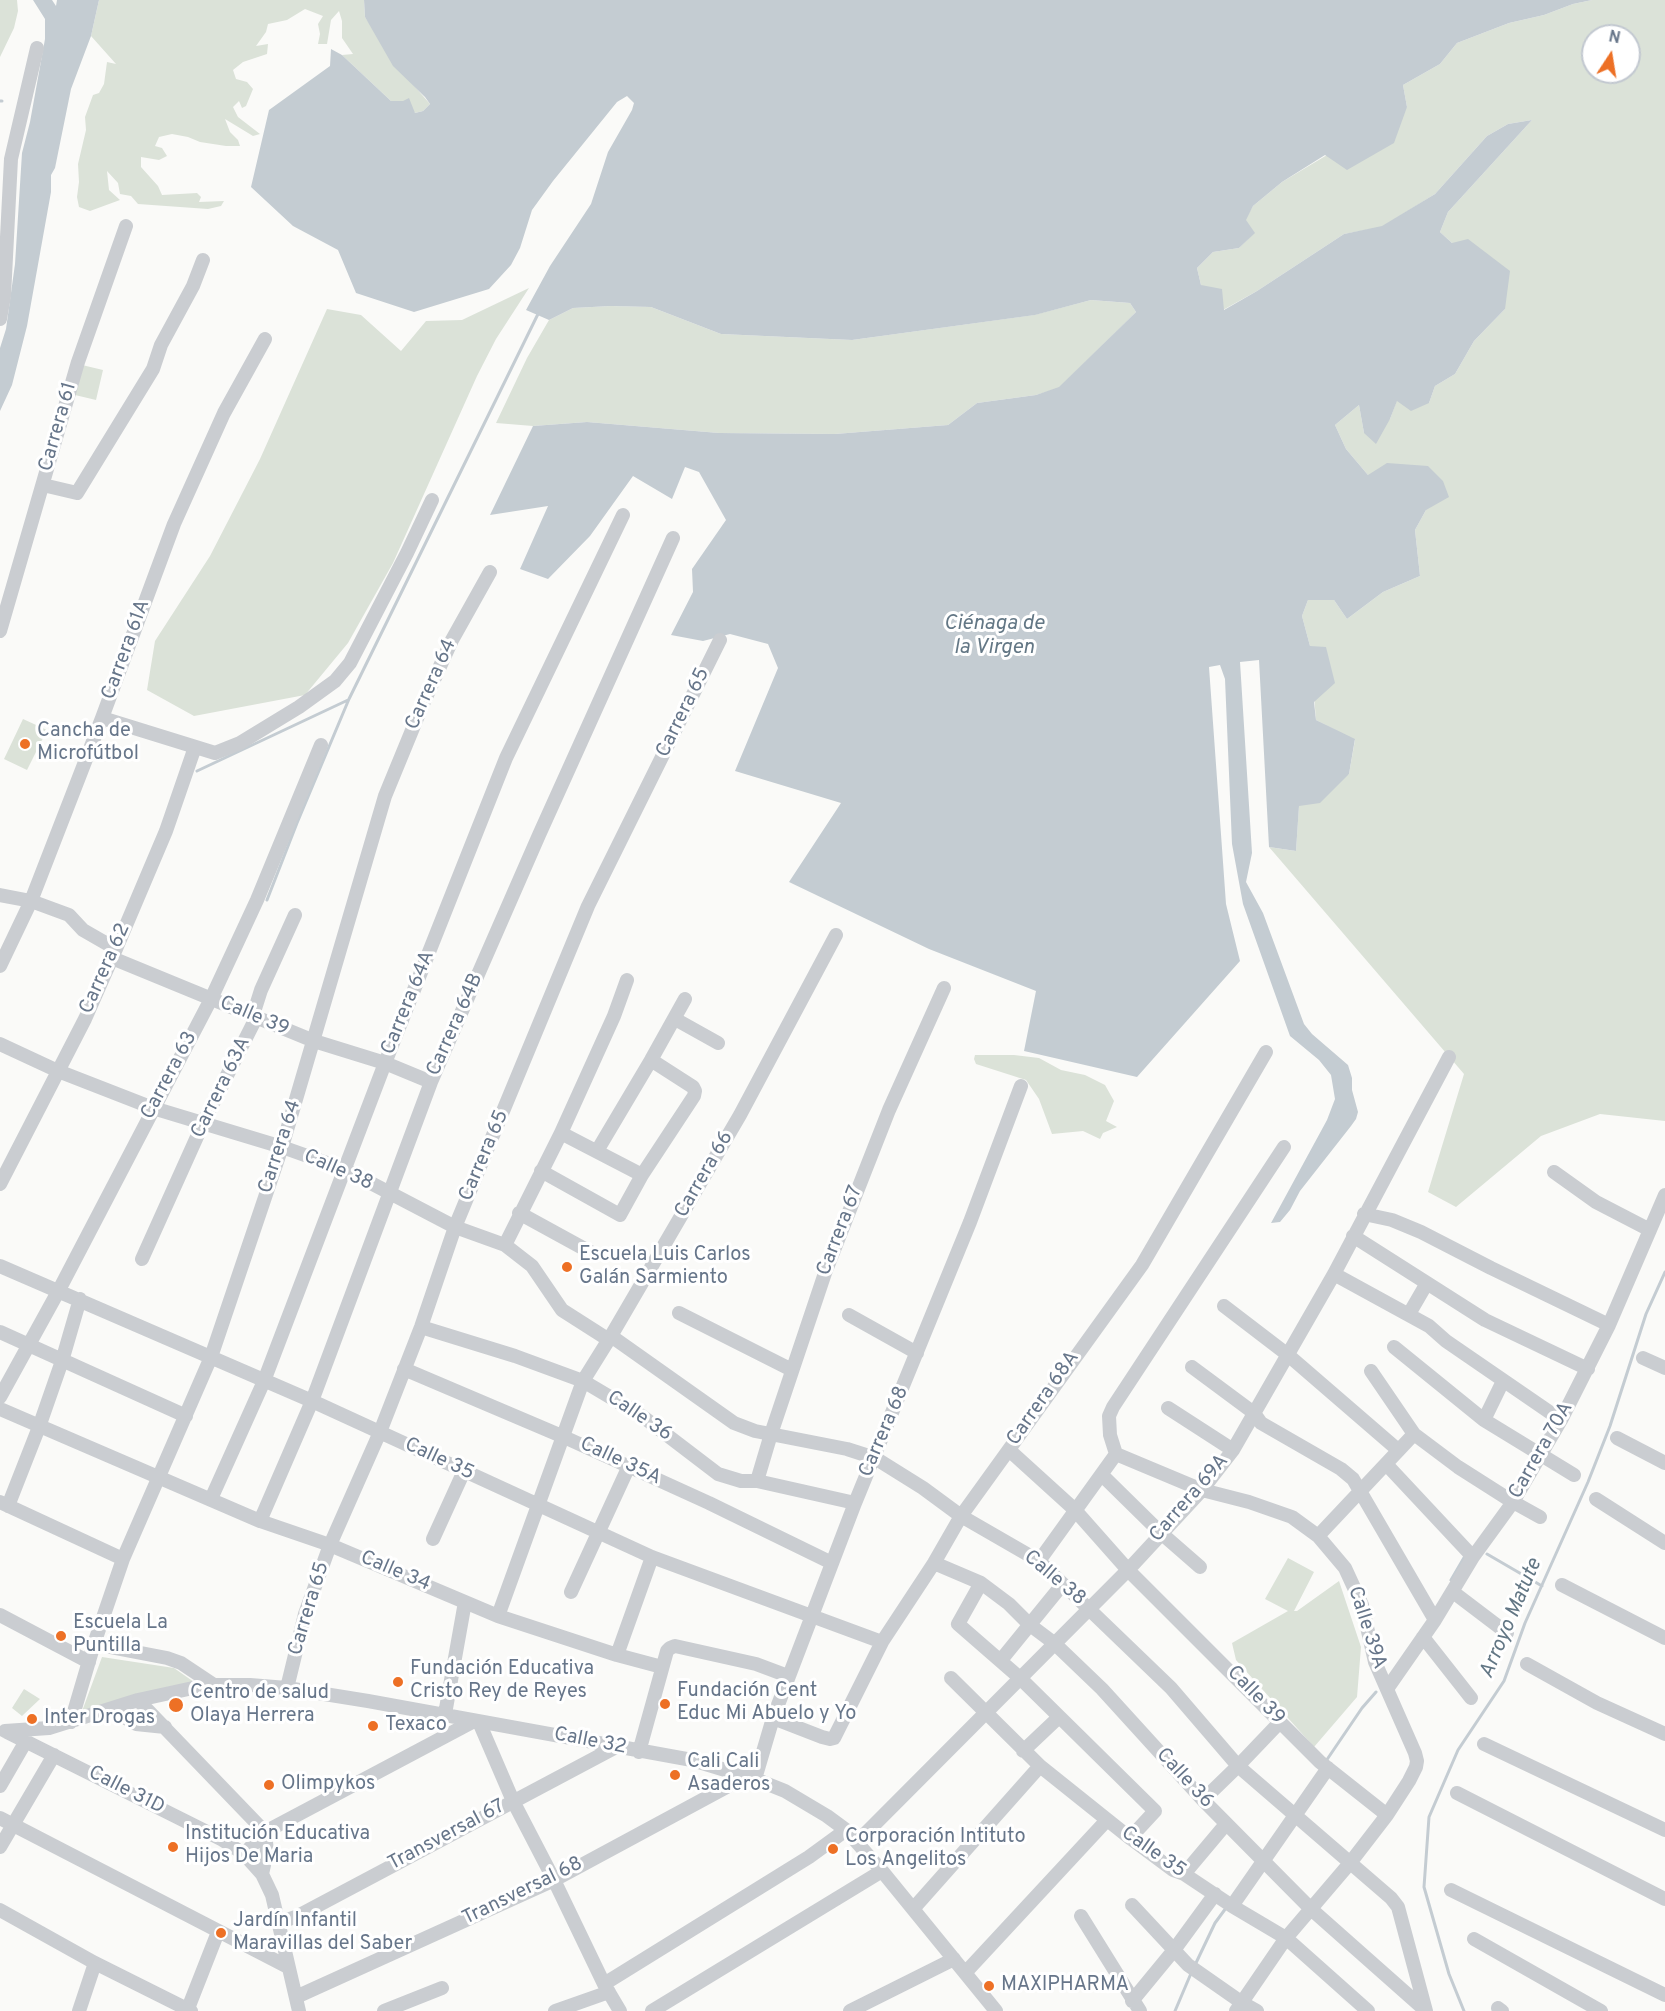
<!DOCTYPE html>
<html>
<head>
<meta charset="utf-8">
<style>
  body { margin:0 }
  #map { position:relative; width:1665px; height:2011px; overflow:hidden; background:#fafaf8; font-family:Overpass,sans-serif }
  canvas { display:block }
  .north { position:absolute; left:1581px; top:24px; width:60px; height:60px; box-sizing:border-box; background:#fff; border:2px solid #c2c8d0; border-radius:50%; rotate:12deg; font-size:16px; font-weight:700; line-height:24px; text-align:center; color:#67768a }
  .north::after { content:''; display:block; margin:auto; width:21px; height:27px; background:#ed7025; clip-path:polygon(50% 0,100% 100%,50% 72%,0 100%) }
</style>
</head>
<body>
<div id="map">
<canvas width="1665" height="2011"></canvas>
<div class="north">N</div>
</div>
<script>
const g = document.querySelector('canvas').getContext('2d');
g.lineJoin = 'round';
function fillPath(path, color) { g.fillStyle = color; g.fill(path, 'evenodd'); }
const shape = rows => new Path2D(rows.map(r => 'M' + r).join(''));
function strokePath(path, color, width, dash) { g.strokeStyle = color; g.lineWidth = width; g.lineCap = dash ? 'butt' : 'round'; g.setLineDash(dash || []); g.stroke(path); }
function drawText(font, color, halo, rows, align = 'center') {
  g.font = font + ' Overpass,sans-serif'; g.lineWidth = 6; g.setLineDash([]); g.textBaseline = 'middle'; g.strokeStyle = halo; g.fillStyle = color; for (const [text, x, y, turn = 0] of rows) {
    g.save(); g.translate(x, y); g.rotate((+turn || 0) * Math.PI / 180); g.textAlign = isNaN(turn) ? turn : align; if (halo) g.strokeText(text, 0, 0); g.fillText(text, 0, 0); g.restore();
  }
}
const green = shape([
  [0,0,17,0,18,11,14,28,0,57],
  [99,0,364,0,365,17,410,81,430,104,423,111,415,113,403,101,391,101,342,55,353,54,342,38,342,21,339,11,331,20,327,44,318,44,320,34,318,24,323,16,305,9,287,20,268,24,266,32,256,46,268,44,267,54,243,62,233,70,236,79,247,82,253,89,246,106,242,108,239,101,233,107,238,117,260,134,253,136,225,119,230,132,238,140,240,146,226,146,200,142,188,137,172,134,159,137,155,146,162,148,167,156,159,160,141,157,141,167,158,186,162,195,197,193,201,197,199,202,224,201,221,206,208,209,138,204,131,196,120,194,118,183,107,171,109,190,120,200,90,211,79,207,77,197,79,182,78,164,86,130,85,117,93,95,99,93,104,84,107,62,116,64,91,36],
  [1592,0,1665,0,1665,1121,1600,1114,1541,1136,1456,1207,1428,1192,1464,1074,1269,847,1296,851,1299,805,1349,774,1355,740,1316,720,1310,646,1302,616,1308,600,1334,600,1347,619,1383,592,1420,576,1415,530,1426,510,1368,475,1346,449,1335,425,1359,405,1364,433,1390,419,1397,400,1429,403,1435,386,1455,374,1474,341,1505,309,1452,243,1440,232,1448,212,1532,120,1508,124,1487,136,1435,194,1382,227,1344,234,1257,291,1223,310,1201,285,1197,268,1213,252,1239,248,1254,233,1245,220,1253,206,1282,182,1407,107,1403,85,1440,64,1457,43,1509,23,1544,15,1573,4],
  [1593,36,1629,36,1629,72,1593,72],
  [529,288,496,339,477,376,393,563,348,643,305,695,194,716,147,690,155,641,210,556,260,459,327,309,361,315,401,351,426,321,462,320],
  [1091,300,1130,303,1136,312,1059,388,1036,395,977,403,948,425,835,434,719,433,587,422,533,426,496,423,527,358,549,320,573,308,611,306,651,307,721,334,852,340,1034,315],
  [82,365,103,370,96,400,75,395],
  [23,719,47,730,27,770,4,759],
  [975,1055,1014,1055,1039,1058,1061,1070,1085,1075,1105,1085,1114,1101,1106,1121,1117,1127,1103,1133,1100,1139,1083,1131,1052,1134,1039,1099,1026,1080,976,1064,974,1059],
  [1288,1558,1314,1572,1294,1611,1297,1611,1339,1581,1361,1647,1357,1697,1314,1747,1236,1660,1232,1643,1288,1611,1265,1599],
  [102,1657,174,1668,194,1682,81,1714],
  [24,1689,40,1699,22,1716,12,1708]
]);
const water = shape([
  [33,0,52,0,56,6,57,0,99,0,91,36,71,89,55,168,51,175,51,192,27,326,12,385,0,411,0,348,6,329,15,264,22,153,30,122,45,39,45,19],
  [364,0,1592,0,1573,4,1544,15,1509,23,1457,43,1440,64,1403,85,1407,107,1394,143,1347,170,1325,155,1282,182,1253,206,1246,220,1255,233,1239,248,1213,252,1197,268,1201,285,1222,289,1224,310,1257,291,1344,234,1382,226,1435,194,1487,136,1508,124,1532,120,1448,212,1440,232,1452,243,1468,239,1510,271,1505,309,1474,341,1455,374,1435,386,1429,403,1411,411,1397,401,1390,419,1376,444,1364,433,1359,405,1335,425,1346,449,1368,475,1387,463,1428,466,1443,481,1449,497,1426,510,1415,530,1420,576,1383,592,1347,619,1334,600,1308,600,1302,616,1310,646,1326,647,1335,683,1314,702,1316,720,1355,739,1349,774,1320,803,1299,806,1296,851,1269,847,1259,660,1240,662,1252,853,1246,882,1263,913,1304,1024,1312,1034,1348,1065,1352,1078,1352,1090,1358,1112,1356,1119,1351,1126,1300,1191,1290,1210,1280,1222,1271,1223,1327,1120,1335,1099,1331,1075,1319,1060,1290,1036,1243,904,1232,844,1225,679,1220,665,1209,667,1226,904,1240,961,1137,1077,1024,1051,1036,991,929,949,789,882,841,803,735,771,778,668,768,644,730,634,703,641,671,635,693,592,692,569,726,520,699,472,685,467,672,499,633,476,590,536,548,579,520,569,548,506,490,515,533,426,587,422,719,433,835,434,948,425,977,403,1036,395,1059,387,1136,312,1130,303,1091,300,1035,315,852,340,721,334,651,307,611,306,573,308,549,320,526,310,550,266,591,204,608,152,632,110,634,103,627,96,617,102,553,181,532,210,520,248,511,265,489,289,414,312,356,293,338,250,293,226,251,187,269,110,330,66,331,49,342,55,391,101,403,101,409,98,415,113,423,111,430,104,425,97,393,66,365,17]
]);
const stream = shape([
  [0,101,2,101],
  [197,771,348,700],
  [267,900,297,823,349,699,538,314],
  [1487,1554,1542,1586],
  [1451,1580,1465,1556],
  [1326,1761,1362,1708,1376,1692],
  [1195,1965,1215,1923,1226,1908],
  [1175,2011,1192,1971],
  [1464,2011,1449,1974,1424,1887,1429,1817,1458,1750,1504,1681,1525,1623,1588,1482,1610,1426,1646,1314,1665,1272]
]);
const minor = shape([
  [0,319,4,296,11,159,37,48],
  [43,485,77,493,153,369,161,345,193,286,203,260],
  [0,631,78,362,126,226],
  [102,718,215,753,240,743,299,707,335,681,350,663,407,553,432,500],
  [0,895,31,901,69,915,83,930,116,949],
  [112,958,314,1041,385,1063,431,1082],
  [0,966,31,901,102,718,174,524,224,413,265,339],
  [675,1019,718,1043],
  [0,1044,58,1071,153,1108,282,1147,344,1169,455,1227,505,1245,532,1266,562,1310,609,1340],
  [561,1133,642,1175],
  [597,1151,651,1060,685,999],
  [541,1171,620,1215,642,1175,694,1096,695,1091,693,1087,651,1060],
  [1554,1172,1596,1202,1650,1230],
  [0,1184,85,1019,116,949,166,831,195,747],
  [519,1213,592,1253],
  [1364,1214,1392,1220,1421,1232,1491,1268,1609,1325],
  [1353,1236,1485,1320,1588,1369],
  [505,1245,561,1133,614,1016,627,980],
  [142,1259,205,1119,256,1018,254,1012,261,990,295,915],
  [0,1266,312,1401,652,1557,882,1642],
  [1334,1274,1429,1326,1446,1341,1561,1420],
  [1224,1306,1288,1355,1398,1450],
  [679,1313,792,1370],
  [1409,1314,1427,1283],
  [849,1315,917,1353],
  [421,1327,515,1356,583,1381,642,1416,718,1474,741,1481,757,1481,855,1503],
  [0,1332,186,1416],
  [611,1336,734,1423,755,1431,847,1449,875,1458,923,1488,961,1516,1039,1561,1171,1688,1238,1766,1391,1898,1398,1907,1426,2011],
  [1394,1347,1484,1420,1574,1475],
  [1643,1358,1665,1368],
  [1192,1367,1254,1413,1261,1423,1341,1469,1353,1479,1435,1620],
  [404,1369,564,1437,709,1503,832,1563],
  [1371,1371,1414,1434,1458,1467,1513,1502,1540,1517],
  [0,1397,59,1290,211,999,257,900,321,745],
  [1168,1408,1233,1450],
  [0,1409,260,1521,330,1545,498,1616,617,1655,662,1667],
  [1484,1420,1503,1381],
  [1617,1438,1665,1463],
  [1009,1450,1074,1509,1128,1570,1320,1762,1387,1815],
  [1386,1464,1473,1557],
  [1102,1475,1161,1533,1200,1567],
  [757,1481,771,1434,825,1273,889,1110,944,988],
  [211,1499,264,1381,385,1063,506,758,623,515],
  [1596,1499,1665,1543],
  [0,1502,123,1559],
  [8,1506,39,1427,62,1361,80,1299],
  [260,1521,312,1401,431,1082,539,835,673,538],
  [1318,1536,1414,1434],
  [433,1539,464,1471],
  [1039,1561,1116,1454],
  [934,1563,981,1583,1009,1604,1030,1625,1054,1643,1102,1689,1203,1800,1311,1909,1425,2010],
  [981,1583,958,1624,1020,1678,1155,1811,1130,1838],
  [1562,1585,1665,1638],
  [571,1592,629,1466],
  [1453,1592,1507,1633],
  [0,1615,89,1662],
  [498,1616,583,1381,611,1336,740,1115,836,935],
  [1423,1637,1471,1698],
  [94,1644,167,1658,181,1663,214,1685],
  [617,1655,652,1557],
  [1001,1660,1062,1585],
  [1527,1664,1597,1703,1665,1734],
  [951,1678,1040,1766,1130,1838,1173,1870,1184,1874,1232,1906,1286,1938,1368,2011],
  [287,1688,305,1614,330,1545,380,1432,421,1327,455,1227,588,906,720,640],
  [1387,1689,1435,1620,1473,1557,1513,1502,1561,1420,1609,1325,1665,1195],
  [138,1700,265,1832,267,1852,262,1874],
  [110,1709,136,1724,165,1727],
  [445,1714,465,1602],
  [773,1718,822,1737,830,1739,834,1738,882,1642,934,1563,961,1516,1142,1265,1266,1052],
  [71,1722,94,1644,123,1559,211,1357,282,1147,385,796,422,706,452,640,490,572],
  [479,1722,513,1801,554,1880,604,1984,620,2011],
  [5,1731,49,1728,138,1700,193,1688,214,1685,250,1685,287,1688,368,1701,692,1760,755,1779,785,1791,827,1816,846,1830,882,1871,996,2011],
  [7,1732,221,1839,244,1854,262,1874,272,1895,299,2011],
  [1484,1744,1665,1830],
  [1023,1751,1059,1717],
  [639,1752,667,1651,670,1648,675,1646,756,1664,788,1676],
  [755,1779,773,1718,855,1503,970,1222,1021,1086],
  [0,1786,26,1741],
  [1457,1793,1665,1899],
  [1203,1800,1238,1766,1280,1722],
  [0,1818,288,1967],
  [857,1842,1128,1570,1202,1490,1233,1450,1334,1274,1449,1057],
  [0,1847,54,1755],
  [244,1854,265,1832,474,1721],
  [1184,1874,1226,1824],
  [1451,1890,1665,1995],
  [1132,1905,1188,1965,1241,2002,1257,2011],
  [1232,1906,1328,1768],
  [913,1909,1040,1766],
  [0,1910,95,1963,191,2011],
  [1081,1916,1140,2011],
  [278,1923,298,1916,616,1747],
  [1474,1939,1601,2011],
  [965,1973,1107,1820],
  [604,1984,809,1857,846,1830],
  [296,1997,554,1880,745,1777],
  [1132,2001,1174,1950,1215,1894],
  [1498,2008,1502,2011],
  [79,2011,95,1963],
  [187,2011,218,1932],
  [384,2011,442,1988],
  [555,2011,609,1992],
  [652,2011,882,1871],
  [850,2011,954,1959],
  [1236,2011,1286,1938,1350,1863,1387,1815,1409,1781,1416,1767,1417,1761,1415,1753,1375,1662,1362,1605,1345,1568,1318,1536,1292,1517,1249,1502,1202,1490,1116,1454,1110,1435,1109,1416,1113,1407,1284,1147]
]);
const markers = [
  [25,744,6,"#ed7025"],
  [567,1267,6,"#ed7025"],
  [61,1636,6,"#ed7025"],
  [398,1682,6,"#ed7025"],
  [665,1704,6,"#ed7025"],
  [176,1705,8,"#ed7025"],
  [32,1719,6,"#ed7025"],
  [373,1726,6,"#ed7025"],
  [675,1775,6,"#ed7025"],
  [269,1785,6,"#ed7025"],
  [173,1847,6,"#ed7025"],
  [833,1849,6,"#ed7025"],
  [221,1933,6,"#ed7025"],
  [989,1986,6,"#ed7025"]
];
const streetNames = [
  ["Carrera 61",59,427,-74],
  ["Carrera 61A",127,650,-70],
  ["Carrera 64",432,685,-66],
  ["Carrera 65",684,713,-64],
  ["Carrera 62",106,969,-66],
  ["Carrera 64A",409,1003,-68],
  ["Calle 39",254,1017,23],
  ["Carrera 64B",456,1025,-66],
  ["Carrera 63",170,1076,-62],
  ["Carrera 63A",222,1088,-64],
  ["Carrera 64",281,1147,-72],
  ["Carrera 65",485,1156,-67],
  ["Calle 38",338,1171,24],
  ["Carrera 66",705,1175,-60],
  ["Carrera 67",841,1231,-69],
  ["Carrera 68A",1044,1399,-55],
  ["Calle 36",639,1417,34],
  ["Carrera 68",885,1432,-67],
  ["Carrera 70A",1542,1451,-60],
  ["Calle 35",439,1460,25],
  ["Calle 35A",620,1462,25],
  ["Carrera 69A",1190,1499,-49],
  ["Calle 34",395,1572,23],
  ["Calle 38",1054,1579,40],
  ["Carrera 65",310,1609,-73],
  ["Calle 39A",1366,1628,72],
  ["Calle 39",1255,1696,46],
  ["Calle 32",590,1742,11],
  ["Calle 36",1184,1779,47],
  ["Calle 31D",126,1791,27],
  ["Transversal 67",447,1836,-28],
  ["Calle 35",1153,1853,35],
  ["Transversal 68",523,1892,-26]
];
const poiNames = [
  ["Cancha de",37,732],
  ["Microfútbol",37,755],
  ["Escuela Luis Carlos",579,1256],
  ["Galán Sarmiento",579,1279],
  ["Escuela La",73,1624],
  ["Puntilla",73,1647],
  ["Fundación Educativa",410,1670],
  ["Cristo Rey de Reyes",410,1693],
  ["Fundación Cent",677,1692],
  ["Educ Mi Abuelo y Yo",677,1715],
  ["Centro de salud",190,1694],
  ["Olaya Herrera",190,1717],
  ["Inter Drogas",44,1719],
  ["Texaco",385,1726],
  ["Cali Cali",687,1763],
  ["Asaderos",687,1786],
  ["Olimpykos",281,1785],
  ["Institución Educativa",185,1835],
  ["Hijos De Maria",185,1858],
  ["Corporación Intituto",845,1838],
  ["Los Angelitos",845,1861],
  ["Jardín Infantil",233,1922],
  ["Maravillas del Saber",233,1945],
  ["MAXIPHARMA",1001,1986]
];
const waterNames = [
  ["Ciénaga de",994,625],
  ["la Virgen",994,649],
  ["Arroyo Matute",1512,1619,-67]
];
fillPath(green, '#dbe2d8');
fillPath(water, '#c4ccd2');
strokePath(stream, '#c4ccd2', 3);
strokePath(minor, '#cacdd1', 14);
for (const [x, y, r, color] of markers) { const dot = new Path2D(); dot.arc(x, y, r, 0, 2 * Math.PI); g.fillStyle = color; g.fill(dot); strokePath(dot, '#fff', 2); }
drawText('20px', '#67768a', '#fff', streetNames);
drawText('20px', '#67768a', '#fff', poiNames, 'left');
drawText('italic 21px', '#637785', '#fff', waterNames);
</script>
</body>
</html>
